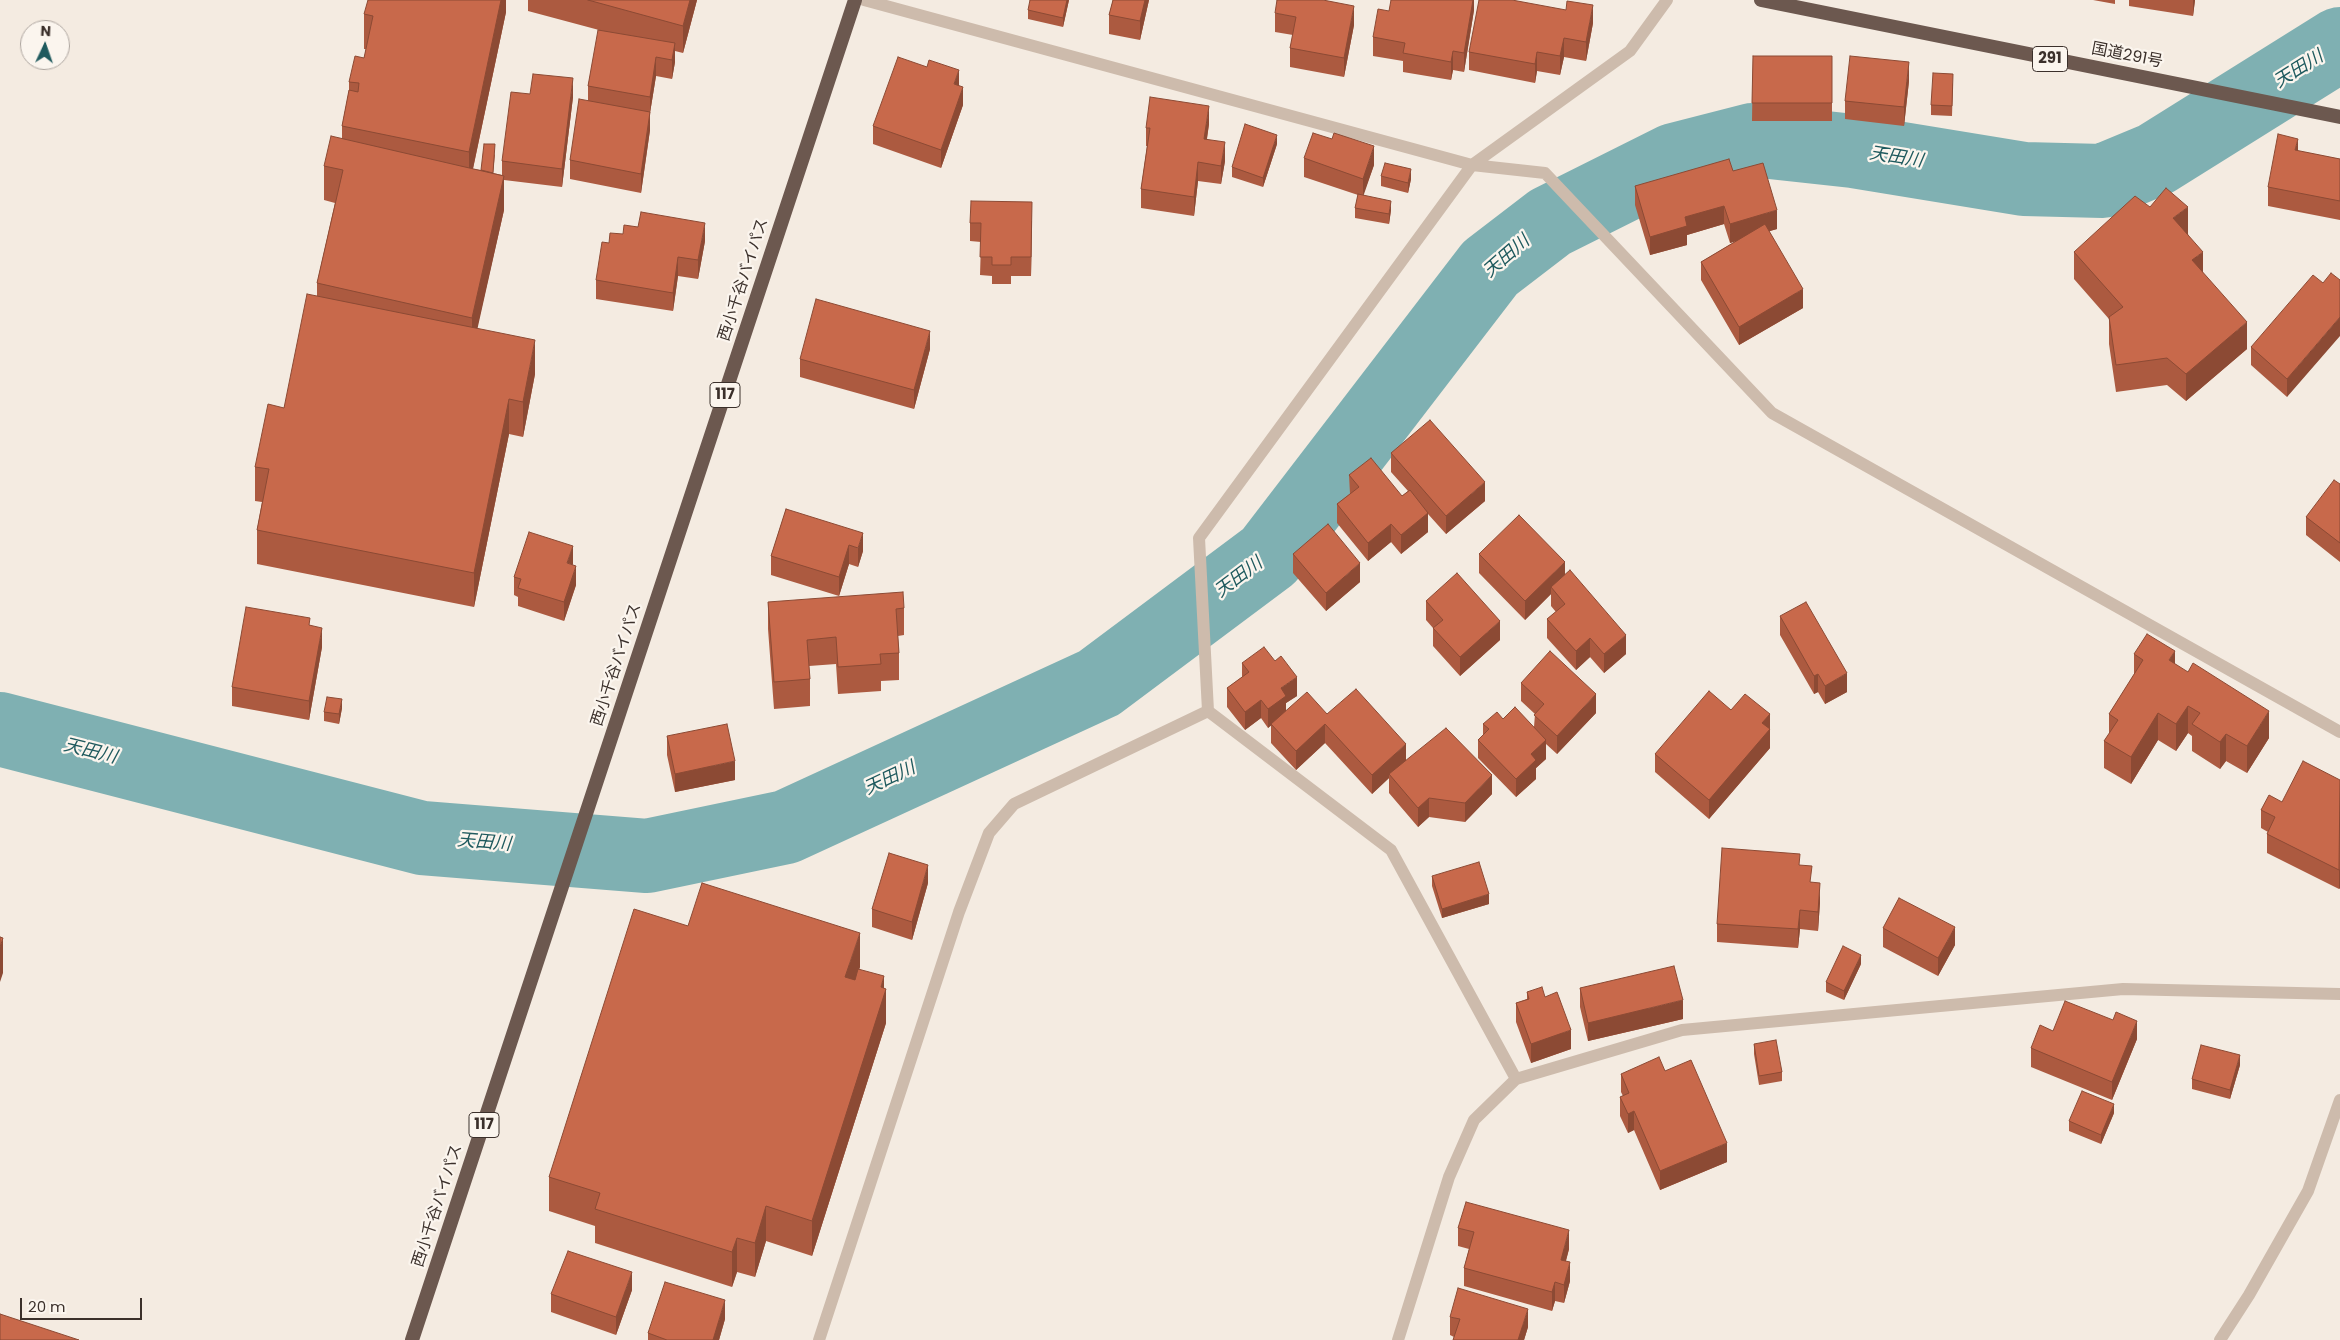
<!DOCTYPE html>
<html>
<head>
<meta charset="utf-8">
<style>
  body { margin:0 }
  #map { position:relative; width:2340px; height:1340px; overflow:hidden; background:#f4ebe1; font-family:Poppins,sans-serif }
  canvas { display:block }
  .north { position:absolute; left:20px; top:20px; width:50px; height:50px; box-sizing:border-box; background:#fbf5ee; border:1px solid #aea6a0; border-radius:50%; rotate:3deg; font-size:14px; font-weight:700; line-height:20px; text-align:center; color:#3b302b }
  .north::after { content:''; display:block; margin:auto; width:18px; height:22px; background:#1f5a5e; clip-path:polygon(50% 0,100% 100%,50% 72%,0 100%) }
  .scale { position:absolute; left:20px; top:1298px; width:122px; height:22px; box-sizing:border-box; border:2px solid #3b302b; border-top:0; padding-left:6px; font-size:15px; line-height:18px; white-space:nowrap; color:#3b302b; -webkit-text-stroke:4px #fbf5ee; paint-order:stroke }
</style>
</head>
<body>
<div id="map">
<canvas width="2340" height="1340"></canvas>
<div class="north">N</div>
<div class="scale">20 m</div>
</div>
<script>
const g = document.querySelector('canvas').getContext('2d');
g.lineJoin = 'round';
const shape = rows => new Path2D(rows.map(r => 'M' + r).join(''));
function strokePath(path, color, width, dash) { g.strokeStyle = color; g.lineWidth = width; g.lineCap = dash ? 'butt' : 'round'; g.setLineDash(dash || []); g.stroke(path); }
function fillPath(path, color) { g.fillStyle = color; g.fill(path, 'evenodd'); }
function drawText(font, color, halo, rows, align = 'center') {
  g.font = font + ' Poppins,"Noto Sans JP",sans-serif'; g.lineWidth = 4.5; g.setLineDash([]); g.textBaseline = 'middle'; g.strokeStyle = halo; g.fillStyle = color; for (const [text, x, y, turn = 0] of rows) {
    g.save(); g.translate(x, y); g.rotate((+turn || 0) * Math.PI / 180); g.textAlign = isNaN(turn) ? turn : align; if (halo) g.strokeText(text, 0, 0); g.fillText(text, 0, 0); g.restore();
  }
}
const river = shape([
  [0,729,422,838,647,856,786,827,1099,683,1269,556,1490,268,1550,222,1674,160,1752,140,1853,151,2024,179,2103,181,2156,159,2340,44]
]);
const minor = shape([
  [864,0,1472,165,1545,173,1772,413,2340,732],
  [1516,1079,1391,850,1208,711,1199,538,1472,165,1630,51,1667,0],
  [819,1340,959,912,989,833,1014,804,1208,711],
  [1398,1340,1449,1177,1474,1120,1516,1079,1682,1030,2123,989,2340,994],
  [2220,1340,2249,1295,2308,1191,2340,1100]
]);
const trunk = shape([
  [1761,0,2340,117],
  [412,1340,855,0]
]);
const wall = shape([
  [506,0,506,12,473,169,481,170,495,154,493,173,502,175,502,161,530,94,573,97,562,187,504,180,504,210,477,328,535,374,523,437,509,434,474,607,257,564,257,530,262,502,255,501,255,467,284,408,317,296,317,283,335,203,324,200,324,166,342,138,342,126,349,90,349,82,364,58,366,49,364,49,364,14],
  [528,0,697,0,683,53,675,51,675,62,672,79,656,76,650,113,650,130,641,193,570,179,570,160,588,101,588,86,599,30,528,11],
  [1069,0,1063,27,1028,19,1028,10],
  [1113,0,1149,0,1140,40,1109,34,1109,15],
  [1474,0,1474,10,1464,72,1453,70,1451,80,1403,72,1403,61,1373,56,1373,37,1389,11],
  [2093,0,2115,0,2115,4],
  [2129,0,2195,0,2193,16,2129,6],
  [1275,13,1354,25,1344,77,1290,67,1290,48,1293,35,1275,32],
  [1593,23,1586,61,1564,57,1560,75,1537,71,1535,83,1469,70,1469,52],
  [1753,56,1832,56,1832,121,1752,121],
  [1909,81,1904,126,1845,119,1845,101],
  [1953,83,1952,116,1931,115,1931,105],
  [959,85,963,105,941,168,873,144,873,126],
  [1209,124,1207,139,1225,161,1221,184,1198,181,1194,216,1141,208,1141,189,1147,146,1146,146,1146,128],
  [1277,144,1263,187,1232,177,1232,167],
  [2298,151,2340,159,2340,220,2268,206,2268,187],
  [1304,158,1374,165,1363,195,1391,210,1389,224,1355,218,1355,208,1358,195,1304,177],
  [1733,171,1777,229,1769,231,1803,308,1739,345,1701,280,1701,262,1736,241,1730,243,1724,224,1687,235,1687,245,1650,255,1635,205,1635,186],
  [1381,176,1411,179,1408,193,1381,186],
  [2150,207,2188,234,2203,273,2247,349,2186,401,2167,385,2116,392,2109,344,2109,319,2074,279,2074,252],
  [1032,221,1031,276,1011,276,1011,284,992,284,992,276,980,275,981,242,970,241,970,223],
  [705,241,698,279,678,276,673,311,596,299,596,280],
  [2323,283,2287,397,2251,365,2251,347],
  [930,349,914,409,800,377,800,359],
  [1391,453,1485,501,1446,534,1428,514,1428,532,1401,554,1391,542,1368,561,1337,523,1337,504,1350,494,1349,475,1402,496,1408,491,1391,472],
  [2340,484,2340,562,2306,535,2306,517],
  [786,509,863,551,858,567,849,564,839,596,771,575,771,556],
  [1293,554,1360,582,1326,611,1293,573],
  [1479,554,1565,575,1626,654,1604,673,1590,657,1576,670,1547,638,1547,619,1556,612,1551,606,1551,594,1525,620,1479,573],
  [572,565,576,585,564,621,518,606,518,597,514,595,514,577],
  [1426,601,1500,640,1460,676,1433,646,1433,628,1426,620],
  [768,602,904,608,904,635,898,636,899,653,899,680,881,681,881,691,838,694,836,664,809,666,810,679,810,706,774,709,768,629],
  [1780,616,1847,692,1825,704,1818,692,1814,694,1780,635],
  [310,625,322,647,309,720,232,706,232,687],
  [2134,654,2175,664,2269,738,2247,773,2226,761,2220,769,2192,751,2192,736,2188,733,2176,751,2158,740,2131,784,2104,768,2104,741,2109,734,2109,714,2134,675],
  [1242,663,1297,696,1286,703,1286,711,1327,714,1406,760,1492,794,1465,822,1429,817,1418,827,1389,793,1389,778,1372,794,1325,743,1296,770,1271,743,1271,725,1268,728,1261,718,1245,730,1227,707,1227,688,1242,677],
  [1521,683,1596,713,1557,754,1546,744,1546,759,1536,768,1536,779,1516,797,1478,758,1478,740,1483,735,1483,724,1503,719,1534,727,1535,714,1521,701],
  [342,708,339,724,324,721,324,712],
  [1731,710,1770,714,1770,748,1709,819,1655,772,1655,754],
  [667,736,735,780,675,792,667,755],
  [2340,780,2340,888,2339,889,2267,853,2267,834,2268,832,2261,828,2261,810],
  [1432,876,1489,904,1442,918,1432,886],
  [1812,882,1820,902,1818,931,1800,929,1798,948,1717,942,1717,924],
  [928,883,912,940,872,927,872,909],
  [688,926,860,967,859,969,884,988,886,1023,812,1256,766,1241,755,1277,737,1272,732,1287,595,1243,595,1226,549,1211,549,1177],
  [1883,928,1955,945,1938,976,1883,947],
  [1861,964,1844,1000,1826,992,1826,982],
  [1580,988,1683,1019,1588,1041,1580,1007],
  [1527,992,1545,997,1571,1049,1531,1063,1516,1022,1516,1003,1527,999],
  [2053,1031,2137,1039,2112,1100,2031,1067,2031,1048],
  [1754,1044,1782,1072,1782,1081,1759,1085,1754,1054],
  [2240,1065,2230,1099,2192,1089,2192,1079],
  [1665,1071,1727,1162,1660,1190,1634,1130,1628,1133,1620,1116,1620,1097,1623,1096,1621,1092,1621,1074],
  [2114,1113,2101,1144,2069,1131,2069,1121],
  [1458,1228,1569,1249,1566,1261,1570,1281,1564,1303,1555,1301,1552,1311,1464,1286,1464,1268,1469,1249,1458,1246],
  [632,1290,616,1335,551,1312,551,1294],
  [1450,1317,1528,1327,1524,1340,1453,1340,1454,1337,1450,1335],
  [725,1319,719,1340,648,1340,648,1333]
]);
const shadedWall = shape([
  [501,0,506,0,506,12,469,187,469,152],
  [690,0,697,0,683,53,683,26],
  [1067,0,1069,0,1063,27,1063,18],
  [1145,0,1149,0,1140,40,1140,21],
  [1473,0,1474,0,1474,10,1464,72,1464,53],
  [2193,0,2195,0,2193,16],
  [1593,5,1593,23,1586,61,1586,42],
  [1354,6,1354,25,1344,77,1344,58],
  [1564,38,1564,57,1560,75,1560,56],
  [675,43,675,62,672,79,672,60],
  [1453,51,1453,70,1451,80,1451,62],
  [1537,52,1537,71,1535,83,1535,64],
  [656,57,656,76,650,113,650,130,641,193,641,174,650,114,650,97],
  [1909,62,1909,81,1904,126,1904,107],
  [959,70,959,89,954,84],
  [573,78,573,97,562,187,562,169],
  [963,87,963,105,941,168,941,150],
  [1209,106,1209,124,1204,157,1204,139],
  [1277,135,1277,144,1263,187,1263,178],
  [2298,139,2298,157,2295,150],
  [1225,142,1225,161,1221,184,1221,166],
  [1374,146,1374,165,1363,197,1363,179],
  [1198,162,1198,181,1194,216,1194,197],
  [1411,169,1411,179,1408,193,1408,183],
  [504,176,504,210,472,353,472,318],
  [1391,201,1391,210,1389,224,1389,214],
  [1032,202,1032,221,1031,276,1031,257],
  [1724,206,1724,224,1687,235,1687,245,1650,255,1650,237,1685,217],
  [2188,207,2188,234,2173,245,2173,218],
  [1777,210,1777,229,1730,243,1730,224],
  [705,223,705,241,698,279,698,260],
  [2203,252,2203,279,2192,260],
  [678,257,678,276,673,311,673,293],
  [1803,289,1803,308,1739,345,1739,327],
  [2340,317,2340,336,2287,397,2287,379],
  [2247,322,2247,349,2186,401,2186,374],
  [930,331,930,349,914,409,914,390],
  [535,340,535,374,523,437,523,402],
  [509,399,509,434,474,607,474,573],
  [1485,482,1485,501,1446,534,1446,516],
  [1428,513,1428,532,1401,554,1401,535],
  [1391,524,1391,542,1368,561,1368,543],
  [863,533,863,551,858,567,858,548],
  [849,545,849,564,839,596,839,577],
  [573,546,573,565,567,563],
  [1565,562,1565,581,1551,587,1551,594,1525,620,1525,601],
  [1360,563,1360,582,1326,611,1326,593],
  [576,566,576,585,564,621,564,602],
  [1500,621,1500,640,1460,676,1460,657],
  [322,628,322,647,309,720,309,701],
  [1626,635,1626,654,1604,673,1604,654],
  [1590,638,1590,657,1576,670,1576,651],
  [2175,651,2175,678,2169,660],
  [1847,673,1847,692,1825,704,1825,686],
  [1818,674,1818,692,1814,694,1814,676],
  [1297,677,1297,696,1286,703,1286,714,1268,728,1268,709,1281,688],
  [1596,694,1596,713,1557,754,1557,736],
  [342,699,342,708,339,724,339,714],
  [1261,700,1261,718,1245,730,1245,712],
  [2188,706,2188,733,2176,751,2176,724],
  [2269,711,2269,738,2247,773,2247,746],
  [2158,713,2158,740,2131,784,2131,757],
  [1770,714,1770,748,1709,819,1709,800,1762,723],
  [1325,724,1325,743,1296,770,1296,751],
  [2226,734,2226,761,2220,769,2220,742],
  [1546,740,1546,759,1536,768,1536,779,1516,797,1516,779,1531,754],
  [1406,744,1406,763,1389,774,1389,778,1372,794,1372,775],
  [735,761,735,780,675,792,675,774],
  [1492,775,1492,794,1465,822,1465,803],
  [1429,798,1429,817,1418,827,1418,808],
  [928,865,928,883,912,940,912,922],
  [2340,869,2340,888,2339,889,2339,870],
  [1820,883,1820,902,1818,931,1818,912],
  [1489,894,1489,904,1442,918,1442,909],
  [1800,910,1800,929,1798,948,1798,929],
  [1955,927,1955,945,1938,976,1938,958],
  [860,933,860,967,845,1011,845,977],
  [3,938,3,973,0,982,0,947],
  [1861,955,1861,964,1844,1000,1844,991],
  [884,976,884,994,886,989,886,1023,812,1256,812,1221],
  [1683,1000,1683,1019,1588,1041,1588,1023],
  [2137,1021,2137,1039,2112,1100,2112,1082],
  [1571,1030,1571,1049,1531,1063,1531,1044],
  [2240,1055,2240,1065,2230,1099,2230,1090],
  [2114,1104,2114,1113,2101,1144,2101,1135],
  [1634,1111,1634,1130,1628,1133,1628,1114],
  [1727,1143,1727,1162,1660,1190,1660,1171],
  [766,1206,766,1241,755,1277,755,1243],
  [1569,1230,1569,1249,1561,1278,1561,1260],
  [737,1238,737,1272,732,1287,732,1252],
  [1570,1262,1570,1281,1564,1303,1564,1285],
  [632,1272,632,1290,616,1335,616,1317],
  [1555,1282,1555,1301,1552,1311,1552,1292],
  [725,1300,725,1319,719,1340,713,1340],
  [1528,1309,1528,1327,1524,1340,1518,1340]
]);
const building = shape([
  [368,0,501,0,469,152,342,126,349,90,358,92,359,83,349,82,355,56,364,58,373,16,364,14,368,0],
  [588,0,690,0,683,26,588,0],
  [1030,0,1067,0,1063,18,1028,10,1030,0],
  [1113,0,1145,0,1140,21,1109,15,1113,0],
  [1277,0,1323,0,1354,6,1344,58,1290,48,1296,17,1275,13,1277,0],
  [1391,0,1473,0,1464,53,1453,51,1451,62,1403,53,1405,43,1373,37,1378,9,1389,11,1391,0],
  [1479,0,1512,0,1566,10,1567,1,1593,5,1586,42,1564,38,1560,56,1537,52,1535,64,1469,52,1479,0],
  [598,30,675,43,672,60,656,57,650,97,588,86,598,30],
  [1753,56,1832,56,1832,103,1752,103,1753,56],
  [1850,56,1909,62,1904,107,1845,101,1850,56],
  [898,57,927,67,929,60,959,70,954,84,963,87,941,150,873,126,898,57],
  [1933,73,1953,74,1952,106,1931,105,1933,73],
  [533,74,573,78,562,169,502,161,511,92,530,94,533,74],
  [1150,97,1209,106,1204,139,1225,142,1221,166,1198,162,1194,197,1141,189,1150,128,1146,128,1150,97],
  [579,99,650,112,641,174,570,160,579,99],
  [1245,124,1277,135,1263,178,1232,167,1245,124],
  [1313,133,1332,139,1334,133,1374,146,1363,179,1304,158,1313,133],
  [2278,134,2298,139,2295,150,2340,159,2340,201,2268,187,2278,134],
  [331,136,504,176,472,318,317,283,343,170,324,166,331,136],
  [484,144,495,144,493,173,481,170,484,144],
  [1729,159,1733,171,1763,163,1777,210,1730,224,1724,206,1685,217,1687,226,1650,237,1635,186,1729,159],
  [1385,163,1411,169,1408,183,1381,176,1385,163],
  [2166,188,2188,207,2173,218,2203,252,2192,260,2247,322,2186,374,2167,358,2116,365,2109,317,2123,307,2074,252,2135,196,2150,207,2166,188],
  [1358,194,1391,201,1389,214,1355,208,1358,194],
  [971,201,1032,202,1031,257,1011,257,1011,265,992,265,992,257,980,257,981,223,970,223,971,201],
  [641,212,705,223,698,260,678,257,673,293,596,280,602,242,609,243,610,233,623,234,624,225,638,227,641,212],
  [1765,224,1803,289,1739,327,1701,262,1765,224],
  [2331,273,2340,280,2340,317,2287,379,2251,347,2313,275,2323,283,2331,273],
  [307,294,535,340,523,402,509,399,474,573,257,530,269,469,255,467,268,404,284,408,307,294],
  [816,299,930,331,914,390,800,359,816,299],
  [1430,420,1485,482,1446,516,1391,453,1430,420],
  [1371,458,1402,496,1410,490,1428,513,1401,535,1391,524,1368,543,1337,504,1359,487,1349,475,1371,458],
  [2334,480,2340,484,2340,543,2306,517,2334,480],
  [786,509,863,533,858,548,849,545,839,577,771,556,786,509],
  [1519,515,1565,562,1525,601,1479,554,1519,515],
  [1328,524,1360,563,1326,593,1293,554,1328,524],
  [529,532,573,546,567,563,576,566,564,602,518,588,521,579,514,577,529,532],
  [1570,570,1626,635,1604,654,1590,638,1576,651,1547,619,1565,604,1551,587,1570,570],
  [1457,573,1500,621,1460,657,1433,628,1443,620,1426,601,1457,573],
  [903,592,904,608,896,609,899,653,880,654,881,664,838,667,836,637,807,640,810,679,774,682,768,602,903,592],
  [1806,602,1847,673,1825,686,1818,674,1814,676,1780,616,1806,602],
  [246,607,310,618,309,625,322,628,309,701,232,687,246,607],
  [2147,634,2175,651,2169,660,2188,672,2193,663,2269,711,2247,746,2226,734,2220,742,2192,724,2200,713,2188,706,2176,724,2158,713,2131,757,2104,741,2118,720,2109,714,2143,660,2134,654,2147,634],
  [1264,647,1275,661,1281,656,1297,677,1281,688,1286,696,1268,709,1261,700,1245,712,1227,688,1249,672,1242,663,1264,647],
  [1550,651,1596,694,1557,736,1534,715,1544,704,1521,683,1550,651],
  [1356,689,1406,744,1372,775,1325,724,1296,751,1271,724,1307,692,1327,714,1356,689],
  [1709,691,1731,710,1745,694,1770,714,1762,723,1770,729,1709,800,1655,754,1709,691],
  [327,697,342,699,339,714,324,712,327,697],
  [1515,707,1546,740,1531,754,1536,760,1516,779,1478,740,1489,729,1483,724,1497,712,1503,719,1515,707],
  [727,724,735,761,675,774,667,736,727,724],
  [1446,728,1492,775,1465,803,1429,798,1418,808,1389,774,1446,728],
  [2303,761,2340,780,2339,870,2267,834,2275,817,2261,810,2269,795,2282,802,2303,761],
  [1722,848,1800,854,1799,865,1812,866,1810,882,1820,883,1818,912,1800,910,1798,929,1717,924,1722,848],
  [889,853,928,865,912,922,872,909,889,853],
  [1479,862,1489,894,1442,909,1432,876,1479,862],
  [702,883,860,933,845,977,855,980,858,969,884,976,881,987,886,989,812,1221,766,1206,755,1243,737,1238,732,1252,595,1209,600,1193,549,1177,634,909,688,926,702,883],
  [1899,898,1955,927,1938,958,1883,928,1899,898],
  [0,937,3,938,0,947,0,937],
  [1843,946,1861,955,1844,991,1826,982,1843,946],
  [1674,966,1683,1000,1588,1023,1580,988,1674,966],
  [1542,987,1545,997,1557,992,1571,1030,1531,1044,1516,1003,1529,999,1527,992,1542,987],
  [2065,1001,2113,1020,2116,1012,2137,1021,2112,1082,2031,1048,2040,1025,2053,1031,2065,1001],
  [1776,1040,1782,1072,1759,1076,1754,1044,1776,1040],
  [2201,1045,2240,1055,2230,1090,2192,1079,2201,1045],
  [1659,1057,1665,1071,1691,1060,1727,1143,1660,1171,1634,1111,1628,1114,1620,1097,1629,1093,1621,1074,1659,1057],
  [2082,1091,2114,1104,2101,1135,2069,1121,2082,1091],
  [1466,1202,1569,1230,1561,1260,1570,1262,1564,1285,1555,1282,1552,1292,1464,1268,1474,1232,1458,1228,1466,1202],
  [568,1251,632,1272,616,1317,551,1294,568,1251],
  [665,1282,725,1300,713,1340,667,1340,648,1333,665,1282],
  [1458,1288,1528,1309,1518,1340,1453,1340,1460,1319,1450,1317,1458,1288],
  [0,1314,79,1340,0,1340,0,1314]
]);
const shields = [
  [2050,59,35],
  [725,395,30],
  [484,1125,30]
];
const shieldNames = [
  ["291",2050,59],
  ["117",725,395],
  ["117",484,1125]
];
const streetNames = [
  ["国道291号",2127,56,11],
  ["西小千谷バイパス",744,280,-72],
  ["西小千谷バイパス",617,665,-72],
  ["西小千谷バイパス",438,1206,-72]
];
const waterNames = [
  ["天田川",2299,70,-32],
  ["天田川",1896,158,9],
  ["天田川",1507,257,-41],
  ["天田川",1239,578,-37],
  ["天田川",90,752,14],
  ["天田川",890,779,-25],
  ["天田川",484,843,5]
];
strokePath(river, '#7fb0b2', 74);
strokePath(minor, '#cdbbac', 12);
strokePath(trunk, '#6c584f', 14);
fillPath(wall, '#ac5a40');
fillPath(shadedWall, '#8c4a34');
fillPath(building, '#c8694b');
strokePath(building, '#8c4a34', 1);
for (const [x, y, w] of shields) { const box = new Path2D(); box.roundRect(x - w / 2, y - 12.5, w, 25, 4); g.fillStyle = '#fbf5ee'; g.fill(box); strokePath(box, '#3b302b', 1); }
drawText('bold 15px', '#3b302b', null, shieldNames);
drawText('16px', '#3b302b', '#fbf5ee', streetNames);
drawText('italic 18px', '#1f5a5e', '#fbf5ee', waterNames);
</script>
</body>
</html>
